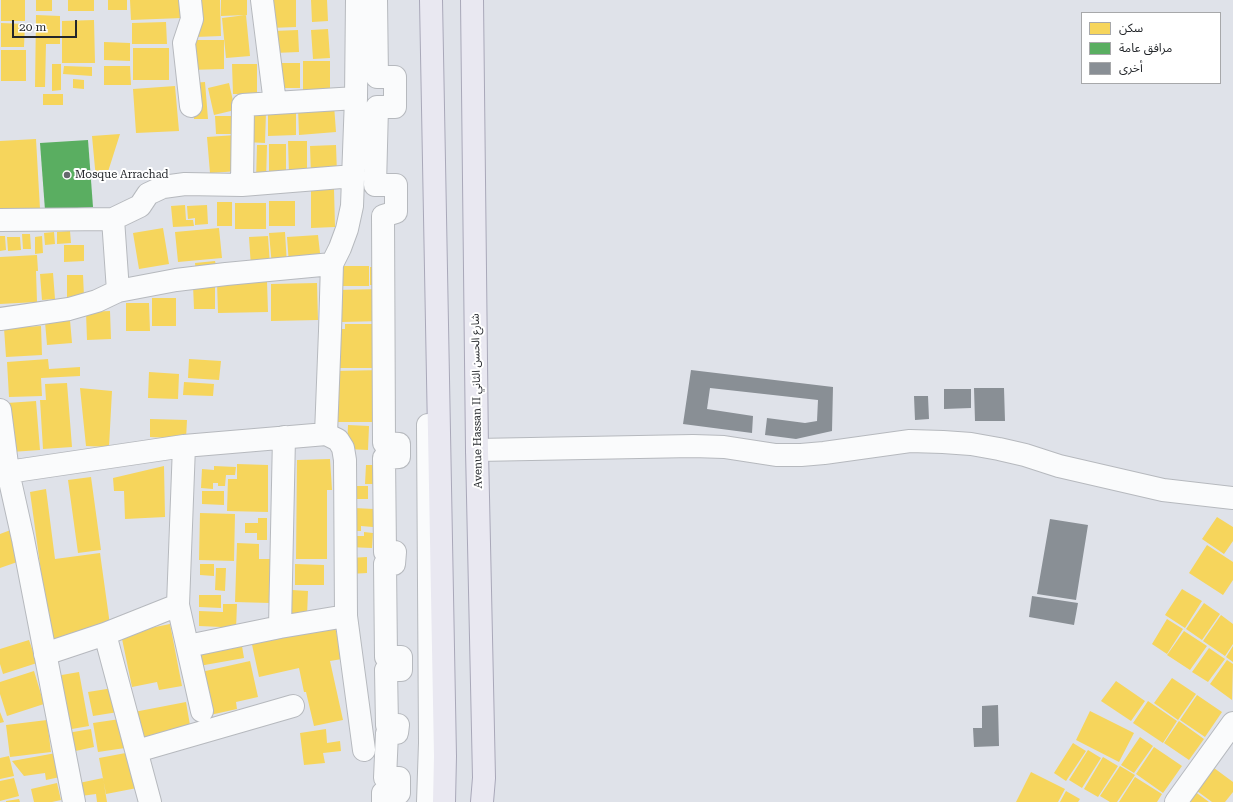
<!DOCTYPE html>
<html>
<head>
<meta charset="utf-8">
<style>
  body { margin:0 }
  #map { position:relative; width:1233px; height:802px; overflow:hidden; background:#dfe2e9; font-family:"Roboto Serif","Noto Sans Arabic",serif }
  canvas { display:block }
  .legend { position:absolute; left:1081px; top:12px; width:140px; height:72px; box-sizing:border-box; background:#fff; border:1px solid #a7a8aa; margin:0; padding:5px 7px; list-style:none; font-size:12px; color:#23262a }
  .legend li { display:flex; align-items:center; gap:8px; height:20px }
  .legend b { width:20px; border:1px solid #a7a8aa }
  .scale { position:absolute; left:12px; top:20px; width:65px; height:18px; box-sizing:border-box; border:2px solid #23262a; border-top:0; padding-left:5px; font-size:12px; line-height:14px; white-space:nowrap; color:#23262a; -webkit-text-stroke:3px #fff; paint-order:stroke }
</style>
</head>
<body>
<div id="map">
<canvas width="1233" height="802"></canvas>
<ul class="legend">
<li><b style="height:11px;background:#f6d55c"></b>سكن</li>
<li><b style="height:11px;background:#5aae61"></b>مرافق عامة</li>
<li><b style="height:11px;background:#898f95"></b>أخرى</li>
</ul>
<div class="scale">20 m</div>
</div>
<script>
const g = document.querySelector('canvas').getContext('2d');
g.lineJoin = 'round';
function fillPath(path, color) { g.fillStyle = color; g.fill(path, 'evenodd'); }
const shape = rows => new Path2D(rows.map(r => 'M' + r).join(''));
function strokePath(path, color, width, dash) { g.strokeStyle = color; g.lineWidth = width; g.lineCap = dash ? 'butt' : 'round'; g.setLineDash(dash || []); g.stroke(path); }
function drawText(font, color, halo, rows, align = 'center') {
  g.font = font + ' "Roboto Serif","Noto Sans Arabic",serif'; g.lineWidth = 4; g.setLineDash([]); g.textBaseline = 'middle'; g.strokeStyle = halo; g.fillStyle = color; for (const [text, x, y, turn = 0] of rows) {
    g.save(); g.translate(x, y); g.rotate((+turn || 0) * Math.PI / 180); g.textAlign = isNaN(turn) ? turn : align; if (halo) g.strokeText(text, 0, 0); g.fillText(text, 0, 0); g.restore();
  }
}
const homes = shape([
  [1,0,25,0,25,21,1,21],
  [36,0,52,0,52,11,36,11],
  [68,0,94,0,94,11,68,11],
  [108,0,127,0,127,10,108,10],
  [130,0,181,0,182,18,131,20],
  [194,0,220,0,221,36,195,37],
  [221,0,247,0,247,15,221,16],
  [270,0,296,0,296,27,270,28],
  [311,0,327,0,328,21,312,22],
  [36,15,60,16,60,44,46,44,45,87,35,87],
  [246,15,250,56,226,58,222,18],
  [94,20,95,63,62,63,62,21],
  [166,22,167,44,132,44,132,23],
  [1,23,25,24,24,47,1,47],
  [328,29,330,58,313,59,311,30],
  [298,30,299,52,274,53,273,31],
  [189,40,224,40,224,69,189,70],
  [104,42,130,43,130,61,104,60],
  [133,48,169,48,169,80,133,80],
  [1,50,26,50,26,81,1,81],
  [303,61,330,61,330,93,303,93],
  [277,63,300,63,300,88,277,88],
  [52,64,61,64,61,90,52,91],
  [232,64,257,64,257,94,233,94],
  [64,66,92,67,92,76,63,74],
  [104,66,130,66,131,85,104,85],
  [73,79,84,80,84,89,73,88],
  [205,82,208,119,194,119,191,83],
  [229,83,235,110,214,115,208,88],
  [175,86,179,131,136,133,133,89],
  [43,94,63,94,63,105,43,105],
  [334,105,336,132,299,135,298,107],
  [247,111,266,112,265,143,246,142],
  [268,111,296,111,296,135,268,136],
  [215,116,235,116,236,134,216,134],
  [120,134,106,178,96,179,92,136],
  [236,135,239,171,210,173,207,137],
  [36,139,40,209,0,212,0,141],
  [288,141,307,141,307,175,289,175],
  [269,144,286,144,286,178,269,178],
  [257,145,267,145,266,181,256,181],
  [336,145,337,174,311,175,310,146],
  [334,189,335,227,311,228,311,190],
  [269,201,295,201,295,226,269,226],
  [217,202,232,202,232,226,217,226],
  [235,203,266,203,266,229,235,229],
  [185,205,186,220,193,220,194,226,173,227,171,206],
  [207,205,208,224,195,225,195,218,188,219,187,206],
  [163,228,169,264,139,269,133,233],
  [219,228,222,258,178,262,175,232],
  [70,231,71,243,57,244,57,232],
  [54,232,55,244,45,245,44,233],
  [285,232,287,265,272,266,269,233],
  [22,234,30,234,31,249,23,249],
  [318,235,321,262,289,264,287,237],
  [0,236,5,236,6,250,0,251],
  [42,236,43,253,35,254,35,237],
  [268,236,270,265,251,267,249,237],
  [7,237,20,237,21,250,8,251],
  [64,245,84,245,84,261,64,262],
  [37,255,38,271,36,271,37,302,0,304,0,257],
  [215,261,217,270,196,273,195,263],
  [335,266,369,266,369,286,335,286],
  [370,267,381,267,381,285,370,285],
  [53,273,55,299,42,300,40,274],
  [67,275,83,275,84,296,67,297],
  [267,281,268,312,218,313,217,282],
  [317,283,318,320,271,321,271,284],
  [193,285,215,285,215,309,194,309],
  [381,289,382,321,342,322,342,327,335,327,335,290],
  [152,298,176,298,176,326,152,326],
  [126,303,149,303,150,331,126,331],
  [110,311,111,339,87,340,86,312],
  [70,320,72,343,47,345,45,322],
  [345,324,382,324,382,368,334,368,333,329,345,329],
  [41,326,42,355,6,357,4,328],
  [48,359,49,369,80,367,80,376,41,378,42,396,9,397,7,362],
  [189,359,221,361,219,380,188,378],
  [382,370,382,422,335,422,334,371],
  [149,372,179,374,178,399,148,398],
  [184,382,214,384,213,396,183,395],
  [67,383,72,447,43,449,40,400,46,400,45,384],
  [80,388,112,391,109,447,86,446],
  [36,401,40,450,11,452,7,403],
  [150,419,187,420,186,439,150,437],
  [348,425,369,426,368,450,347,449],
  [330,459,332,490,327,490,327,559,296,559,297,460],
  [237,464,268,465,268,512,227,511,228,479,237,479],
  [366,465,376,465,375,484,365,484],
  [164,466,165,517,125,519,124,491,114,491,113,478],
  [214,466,236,467,235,475,226,475,225,486,218,486,218,483,213,483,213,489,201,488,202,469,214,470],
  [91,477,101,550,78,553,68,480],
  [347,486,368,486,368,499,347,499],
  [46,489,55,559,100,553,110,625,51,644,30,492],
  [202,491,224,491,224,505,202,504],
  [354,508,374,509,373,527,361,526,361,531,347,531],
  [200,513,235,514,234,561,199,560],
  [1217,517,1233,527,1233,541,1224,554,1202,539],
  [258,518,267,518,267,540,257,540,257,533,245,533,245,523,258,523],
  [16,528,23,560,0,568,0,534],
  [364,532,373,533,372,548,348,547,348,536,364,536],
  [237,543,259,544,259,559,272,559,270,603,235,602],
  [1207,545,1233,562,1233,580,1223,595,1189,573],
  [367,557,367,573,350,574,349,558],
  [200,564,214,564,214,576,200,575],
  [295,564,324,565,324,585,295,585],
  [216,568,226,568,225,591,215,590],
  [1182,589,1202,601,1185,628,1165,615],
  [292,590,308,591,307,616,292,616],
  [199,595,221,595,221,608,199,607],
  [1204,603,1220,614,1202,640,1186,629],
  [223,604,237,604,236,629,222,628,222,627,199,626,199,611,223,612],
  [1221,615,1233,624,1233,644,1225,656,1203,641],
  [1167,619,1183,629,1167,654,1152,644],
  [334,622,342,659,330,661,343,720,314,726,306,692,304,692,299,668,259,677,251,640],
  [170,624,182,686,159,690,157,682,132,687,121,634],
  [1184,631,1207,646,1190,670,1167,655],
  [29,640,37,663,3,674,0,664,0,649],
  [241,640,244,658,199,666,196,648],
  [1233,646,1233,662,1226,657],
  [1209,648,1225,659,1208,682,1192,672],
  [1227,660,1233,664,1232,700,1210,684],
  [250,661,258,697,236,702,237,709,210,715,201,672],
  [34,671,44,704,7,716,0,694,0,682],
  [79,672,89,726,66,730,56,676],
  [1172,678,1196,694,1178,720,1154,703],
  [1116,681,1145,701,1131,721,1101,701],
  [113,688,118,712,93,716,88,692],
  [1197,695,1222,712,1205,737,1180,720],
  [1148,701,1177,721,1163,743,1133,723],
  [186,702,191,731,140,740,134,712],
  [1090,711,1134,733,1119,762,1076,740],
  [0,712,4,722,0,723],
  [120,719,125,748,98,752,93,723],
  [47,720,51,752,10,757,6,725],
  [1179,721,1204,739,1189,760,1164,743],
  [91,729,94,747,71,752,67,733],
  [326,729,327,743,340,741,341,751,323,753,325,763,304,765,300,733],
  [1140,737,1153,746,1134,773,1121,765],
  [1073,743,1086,751,1066,781,1054,773],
  [1154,747,1182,766,1163,793,1136,774],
  [1088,750,1101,758,1082,788,1069,780],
  [131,752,137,788,106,794,99,758],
  [56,753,60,777,46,780,45,773,24,776,12,761],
  [9,756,14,776,0,779,0,758],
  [1103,757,1118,766,1098,797,1084,789],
  [1120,766,1135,775,1117,802,1110,802,1100,796],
  [1214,768,1233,782,1233,792,1225,802,1212,802,1197,791],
  [1031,772,1065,789,1058,802,1016,802],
  [1135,777,1162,794,1157,802,1119,802],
  [14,778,19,796,0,801,0,781],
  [103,778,107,802,97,802,96,794,81,796,79,783],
  [57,783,61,800,52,802,34,802,31,789],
  [1066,791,1080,799,1078,802,1060,802],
  [1194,791,1209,802,1186,802],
  [19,799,20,802,6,802,6,801]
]);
const public = shape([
  [88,140,93,207,45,210,40,143]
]);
const building = shape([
  [691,370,833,387,832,431,796,439,765,435,767,418,805,423,817,421,818,400,710,388,707,409,753,416,752,433,683,424],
  [974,388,1004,388,1005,421,975,421],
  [944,389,971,389,971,408,944,409],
  [914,396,928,396,929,419,915,420],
  [1050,519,1088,525,1076,600,1037,594],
  [1032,596,1078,603,1074,625,1029,617],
  [998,705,999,746,974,747,973,728,982,728,982,706]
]);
const minor = shape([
  [190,0,192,19,184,43,191,106],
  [262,0,275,103,356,98],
  [376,0,377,77,395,77,395,107,377,107,375,185,396,185,396,212,383,216,384,443,399,444,399,457,384,458,385,552,395,552,394,564,385,564,386,657,401,657,401,670,386,670,387,725,398,725,397,733,387,733,385,778,399,778,399,793,383,793,383,802],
  [242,185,243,105,275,103],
  [113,219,118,291],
  [0,220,113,219,140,206,148,194,163,187,185,184,242,185,354,176],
  [0,319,69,309,97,301,118,291,176,280,226,274,332,264],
  [0,410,8,472,23,539,74,802],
  [326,434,338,440,343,448,345,460,346,616,364,750],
  [184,446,178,605,202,711],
  [477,450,693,446,724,447,776,455,801,455,824,453,910,441,943,442,971,444,999,449,1025,455,1059,466,1163,490,1233,498],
  [0,475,8,472,184,446,326,434,330,331,332,264,340,248,347,229,352,206,356,98,357,0],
  [280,627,346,616],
  [105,634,150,802],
  [188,646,280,627,284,437],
  [45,654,105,634,178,605],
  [137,751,293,706],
  [428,802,430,743,428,425],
  [1176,802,1233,723]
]);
const major = shape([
  [431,0,445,756,444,802],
  [472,0,477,450,484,778,482,802]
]);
const markers = [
  [67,175,4,"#65686d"]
];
const poiNames = [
  ["Mosque Arrachad",75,175]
];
const streetNames = [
  ["Avenue Hassan II شارع الحسن الثاني",477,401,-91]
];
fillPath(homes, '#f6d55c');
fillPath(public, '#5aae61');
fillPath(building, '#898f95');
strokePath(minor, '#b6b9be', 24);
strokePath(major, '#a9a8b9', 24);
strokePath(minor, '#fafbfc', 22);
strokePath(major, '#e9e8f1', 22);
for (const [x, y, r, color] of markers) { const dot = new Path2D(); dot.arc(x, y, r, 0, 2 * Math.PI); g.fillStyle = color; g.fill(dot); strokePath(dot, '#fff', 1.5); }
drawText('11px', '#23262a', '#fff', poiNames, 'left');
drawText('11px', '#23262a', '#fff', streetNames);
</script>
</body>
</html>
